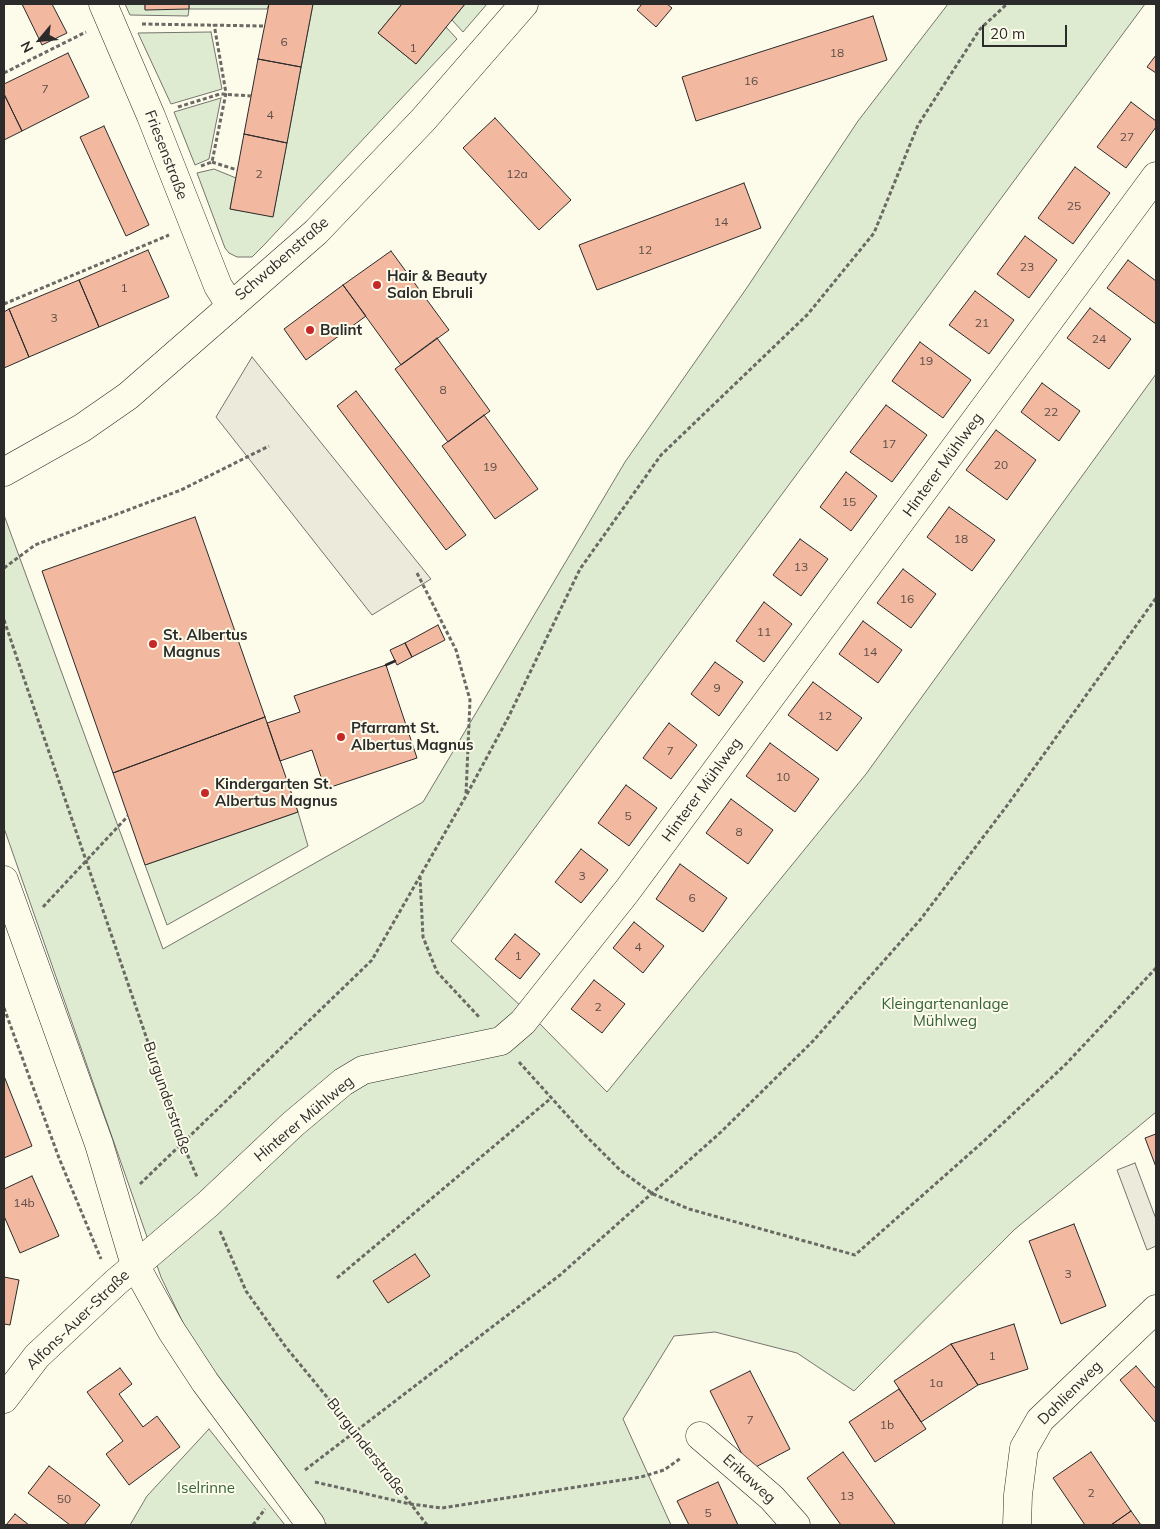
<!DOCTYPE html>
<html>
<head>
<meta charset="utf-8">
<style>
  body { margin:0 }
  #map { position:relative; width:1160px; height:1529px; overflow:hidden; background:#fdfbea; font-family:Mulish,sans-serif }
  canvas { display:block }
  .frame { position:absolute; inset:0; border:5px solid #2b2b2b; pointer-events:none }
  .north { position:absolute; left:15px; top:15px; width:50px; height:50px; -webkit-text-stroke:4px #fdfbea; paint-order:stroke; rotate:242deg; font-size:14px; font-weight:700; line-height:20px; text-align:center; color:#2b2b2b }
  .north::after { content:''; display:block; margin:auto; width:18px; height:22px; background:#2b2b2b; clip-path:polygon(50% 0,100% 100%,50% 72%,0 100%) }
  .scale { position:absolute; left:982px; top:25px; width:85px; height:22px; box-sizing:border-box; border:2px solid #2b2b2b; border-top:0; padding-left:6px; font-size:15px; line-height:18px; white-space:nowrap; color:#2b2b2b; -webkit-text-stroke:4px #fdfbea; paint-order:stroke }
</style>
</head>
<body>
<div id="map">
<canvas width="1160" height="1529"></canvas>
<div class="frame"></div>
<div class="north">N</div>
<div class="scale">20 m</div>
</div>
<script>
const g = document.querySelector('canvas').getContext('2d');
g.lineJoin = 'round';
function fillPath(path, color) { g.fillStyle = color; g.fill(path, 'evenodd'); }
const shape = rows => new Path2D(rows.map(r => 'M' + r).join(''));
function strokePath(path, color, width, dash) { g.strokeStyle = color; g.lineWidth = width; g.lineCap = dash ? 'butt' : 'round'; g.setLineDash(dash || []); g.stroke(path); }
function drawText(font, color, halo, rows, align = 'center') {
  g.font = font + ' Mulish,sans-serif'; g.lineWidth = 4; g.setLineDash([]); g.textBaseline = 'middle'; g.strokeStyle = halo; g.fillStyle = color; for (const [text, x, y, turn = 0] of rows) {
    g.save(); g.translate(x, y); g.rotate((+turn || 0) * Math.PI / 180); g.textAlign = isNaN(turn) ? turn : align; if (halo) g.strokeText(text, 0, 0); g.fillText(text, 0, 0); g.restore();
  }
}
const green = shape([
  [125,4,145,4,145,9,189,8,189,4,269,4,267,9,189,9,188,16,130,15,125,4],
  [313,4,402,4,378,33,416,64,446,27,457,39,264,245,252,257,237,257,229,253,225,248,197,173,214,169,236,178,230,209,273,216,313,4],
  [465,4,487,4,463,32,452,20,465,4],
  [948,4,1145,4,451,941,538,1022,607,1092,866,774,1156,374,1156,1112,1014,1230,854,1391,797,1353,715,1332,674,1336,623,1419,671,1525,327,1525,216,1374,184,1325,161,1277,4,828,4,515,163,949,423,802,625,462,746,289,858,121,948,4],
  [211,32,222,89,171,104,138,33,211,32],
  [221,98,209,159,195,165,174,112,221,98],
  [298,812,308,846,167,925,145,865,298,812],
  [209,1429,285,1525,130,1525,147,1496,209,1429]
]);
const parking = shape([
  [252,357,431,579,372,615,216,417,252,357],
  [1135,1163,1156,1219,1156,1246,1147,1250,1117,1170,1135,1163]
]);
const building = shape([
  [22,4,52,4,67,33,42,45,22,4],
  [145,4,189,4,189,9,145,10,145,4],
  [269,4,313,4,301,67,258,59,269,4],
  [402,4,465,4,416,64,378,33,402,4],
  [642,4,667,4,672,8,656,27,637,10,642,4],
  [873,16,887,60,696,121,682,77,873,16],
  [68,53,89,97,22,131,4,94,4,84,68,53],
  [1156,55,1156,73,1147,67,1156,55],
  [258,59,301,67,287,143,244,134,258,59],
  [4,94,22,131,4,140,4,94],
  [1131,102,1156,121,1156,127,1126,168,1097,147,1131,102],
  [495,118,571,200,539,230,463,148,495,118],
  [104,126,149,225,126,236,80,137,104,126],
  [244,134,287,143,273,217,230,209,244,134],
  [1075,167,1110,193,1073,244,1038,218,1075,167],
  [744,183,761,228,597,290,579,245,744,183],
  [1025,236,1057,260,1029,298,997,274,1025,236],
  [148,250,169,297,99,327,79,280,148,250],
  [391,251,449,330,401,365,343,285,391,251],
  [1128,260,1156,281,1156,324,1107,288,1128,260],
  [79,280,99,327,29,357,9,309,79,280],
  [343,285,366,316,306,360,284,329,343,285],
  [975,291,1014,320,989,354,949,325,975,291],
  [1090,308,1131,339,1109,369,1067,338,1090,308],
  [9,309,29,357,4,368,4,312,9,309],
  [437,338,490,411,448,442,395,369,437,338],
  [920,342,971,380,943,418,892,381,920,342],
  [1042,383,1080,411,1059,441,1021,412,1042,383],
  [356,391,466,535,446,550,337,406,356,391],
  [886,405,927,435,892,482,850,452,886,405],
  [484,415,538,489,495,519,442,446,484,415],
  [996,430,1036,460,1007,500,966,470,996,430],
  [846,472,877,496,851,531,820,507,846,472],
  [949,507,995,540,972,571,927,537,949,507],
  [195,517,265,717,113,773,42,571,195,517],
  [800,539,828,559,801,596,773,575,800,539],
  [903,569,936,594,911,628,877,603,903,569],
  [764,602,792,624,764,662,736,641,764,602],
  [863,621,902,650,878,683,839,654,863,621],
  [438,625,445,640,412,657,405,643,438,625],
  [405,643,412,657,397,665,390,650,405,643],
  [715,662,743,682,719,716,691,694,715,662],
  [386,665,417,758,325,789,312,750,280,761,267,723,300,712,294,696,386,665],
  [813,682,862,718,837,751,788,715,813,682],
  [265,717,298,812,145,865,113,773,265,717],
  [669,723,697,745,671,779,643,758,669,723],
  [770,743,819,779,795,812,746,776,770,743],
  [626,785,657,808,629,846,598,823,626,785],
  [731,799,773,830,748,864,706,833,731,799],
  [581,849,608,870,581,903,555,882,581,849],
  [680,864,727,898,703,932,656,899,680,864],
  [634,922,664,946,643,973,613,948,634,922],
  [515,934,540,954,520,979,495,959,515,934],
  [594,980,625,1004,602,1033,571,1009,594,980],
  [4,1076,32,1146,4,1158,4,1076],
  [1156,1134,1156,1167,1145,1138,1156,1134],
  [32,1176,59,1236,20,1253,4,1216,4,1189,32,1176],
  [1074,1224,1106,1306,1061,1324,1029,1241,1074,1224],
  [415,1254,430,1276,388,1303,373,1281,415,1254],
  [4,1277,19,1280,10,1325,4,1324,4,1277],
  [1014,1324,1028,1369,978,1385,951,1344,1014,1324],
  [951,1344,978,1385,921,1422,894,1381,951,1344],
  [1136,1366,1156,1389,1156,1423,1120,1380,1136,1366],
  [120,1368,132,1384,119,1394,143,1427,157,1416,180,1447,129,1485,106,1454,123,1441,87,1392,120,1368],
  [750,1371,790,1449,750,1470,710,1391,750,1371],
  [899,1389,926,1429,875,1462,849,1422,899,1389],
  [843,1452,895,1524,894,1525,841,1525,807,1478,843,1452],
  [1091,1452,1131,1511,1111,1525,1085,1525,1053,1478,1091,1452],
  [49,1466,100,1505,84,1525,70,1525,28,1493,49,1466],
  [718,1482,738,1525,689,1525,677,1501,718,1482],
  [1131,1511,1141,1525,1111,1525,1131,1511],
  [15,1514,29,1525,6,1525,15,1514]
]);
const path = shape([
  [142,24,264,26],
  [4,73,86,32],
  [178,107,220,94,251,96],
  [212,162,237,170],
  [201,166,212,162,226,93,214,24],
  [4,304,169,235],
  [4,568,35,545,181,490,269,446],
  [417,573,456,650,470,700,466,794],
  [4,620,182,1142,197,1177],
  [420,876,423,937,437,972,480,1018],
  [43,907,128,816],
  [4,1008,59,1158,101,1259],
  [519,1062,584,1134,620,1170,653,1194,689,1209,855,1255,984,1141,1066,1064,1156,968],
  [140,1184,372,960,466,796,508,718,580,569,661,455,808,314,874,233,918,125,980,29,1007,4],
  [220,1231,246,1291,285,1346,354,1430,427,1525],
  [337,1278,550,1099],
  [305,1470,560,1275,721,1132,813,1041,920,920,1006,807,1156,598],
  [315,1482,410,1504,442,1508,641,1477,664,1470,681,1458],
  [253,1525,265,1509]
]);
const minor = shape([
  [103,4,151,116,218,286,230,305],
  [4,472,82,428,128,396,316,232,423,120,524,4],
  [4,880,99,1144,135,1265,171,1330,205,1382,311,1525],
  [4,1399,37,1356,115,1283,208,1204,293,1124,343,1082,363,1070,501,1041,523,1022,627,891,1156,176],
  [700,1436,772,1498,796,1525],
  [1017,1525,1018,1495,1024,1448,1040,1420,1156,1309]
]);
const wall = shape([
  [386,665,395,661]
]);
const markers = [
  [377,285,5,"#c62828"],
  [310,330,5,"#c62828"],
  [153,644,5,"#c62828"],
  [341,737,5,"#c62828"],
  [205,793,5,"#c62828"]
];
const numberNames = [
  ["6",284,42],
  ["1",413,48],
  ["18",837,53],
  ["16",751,81],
  ["7",45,89],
  ["4",270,115],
  ["27",1127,137],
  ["2",259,174],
  ["12a",517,174],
  ["25",1074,206],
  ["14",721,222],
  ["12",645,250],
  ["23",1027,267],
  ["1",124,288],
  ["3",54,318],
  ["21",982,323],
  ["24",1099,339],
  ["19",926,361],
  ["8",443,390],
  ["22",1051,412],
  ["17",889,444],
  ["20",1001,465],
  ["19",490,467],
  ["15",849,502],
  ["18",961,539],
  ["13",801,567],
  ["16",907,599],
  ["11",764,632],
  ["14",870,652],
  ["9",717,688],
  ["12",825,716],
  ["7",670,751],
  ["10",783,777],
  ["5",628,816],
  ["8",739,832],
  ["3",582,876],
  ["6",692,898],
  ["4",638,947],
  ["1",518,956],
  ["2",598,1007],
  ["14b",24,1203],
  ["3",1068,1274],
  ["1",992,1356],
  ["1a",936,1383],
  ["7",750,1420],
  ["1b",887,1425],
  ["2",1091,1493],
  ["13",847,1496],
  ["50",64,1499],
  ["5",708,1513]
];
const streetNames = [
  ["Friesenstraße",166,155,69],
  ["Schwabenstraße",282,259,-41],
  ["Hinterer Mühlweg",943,465,-54],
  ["Hinterer Mühlweg",702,790,-54],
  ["Burgunderstraße",167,1098,71],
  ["Hinterer Mühlweg",304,1119,-40],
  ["Alfons-Auer-Straße",78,1320,-44],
  ["Dahlienweg",1070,1393,-45],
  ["Burgunderstraße",366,1447,52],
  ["Erikaweg",749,1479,42]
];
const poiNames = [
  ["Hair & Beauty",387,276],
  ["Salon Ebruli",387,293],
  ["Balint",320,330],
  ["St. Albertus",163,635],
  ["Magnus",163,652],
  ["Pfarramt St.",351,728],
  ["Albertus Magnus",351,745],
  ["Kindergarten St.",215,784],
  ["Albertus Magnus",215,801]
];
const parkNames = [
  ["Kleingartenanlage",945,1004],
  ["Mühlweg",945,1021],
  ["Iselrinne",206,1488]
];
fillPath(green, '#deebd1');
strokePath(green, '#74746e', 1);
fillPath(parking, '#eceadb');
strokePath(parking, '#74746e', 1);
fillPath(building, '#f2b8a0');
strokePath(building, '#2b2b2b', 1);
strokePath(minor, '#2b2b2b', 29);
strokePath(path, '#6a6964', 3, [4, 2.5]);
strokePath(minor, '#fdfbea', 28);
strokePath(wall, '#2b2b2b', 2.5);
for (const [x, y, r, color] of markers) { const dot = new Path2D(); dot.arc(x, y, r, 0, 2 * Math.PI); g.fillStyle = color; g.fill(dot); strokePath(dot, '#fdfbea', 2); }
drawText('12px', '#5d4e48', null, numberNames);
drawText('15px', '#2b2b2b', '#fdfbea', streetNames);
drawText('bold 15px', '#2b2b2b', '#fdfbea', poiNames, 'left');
drawText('15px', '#34623c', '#fdfbea', parkNames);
</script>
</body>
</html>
